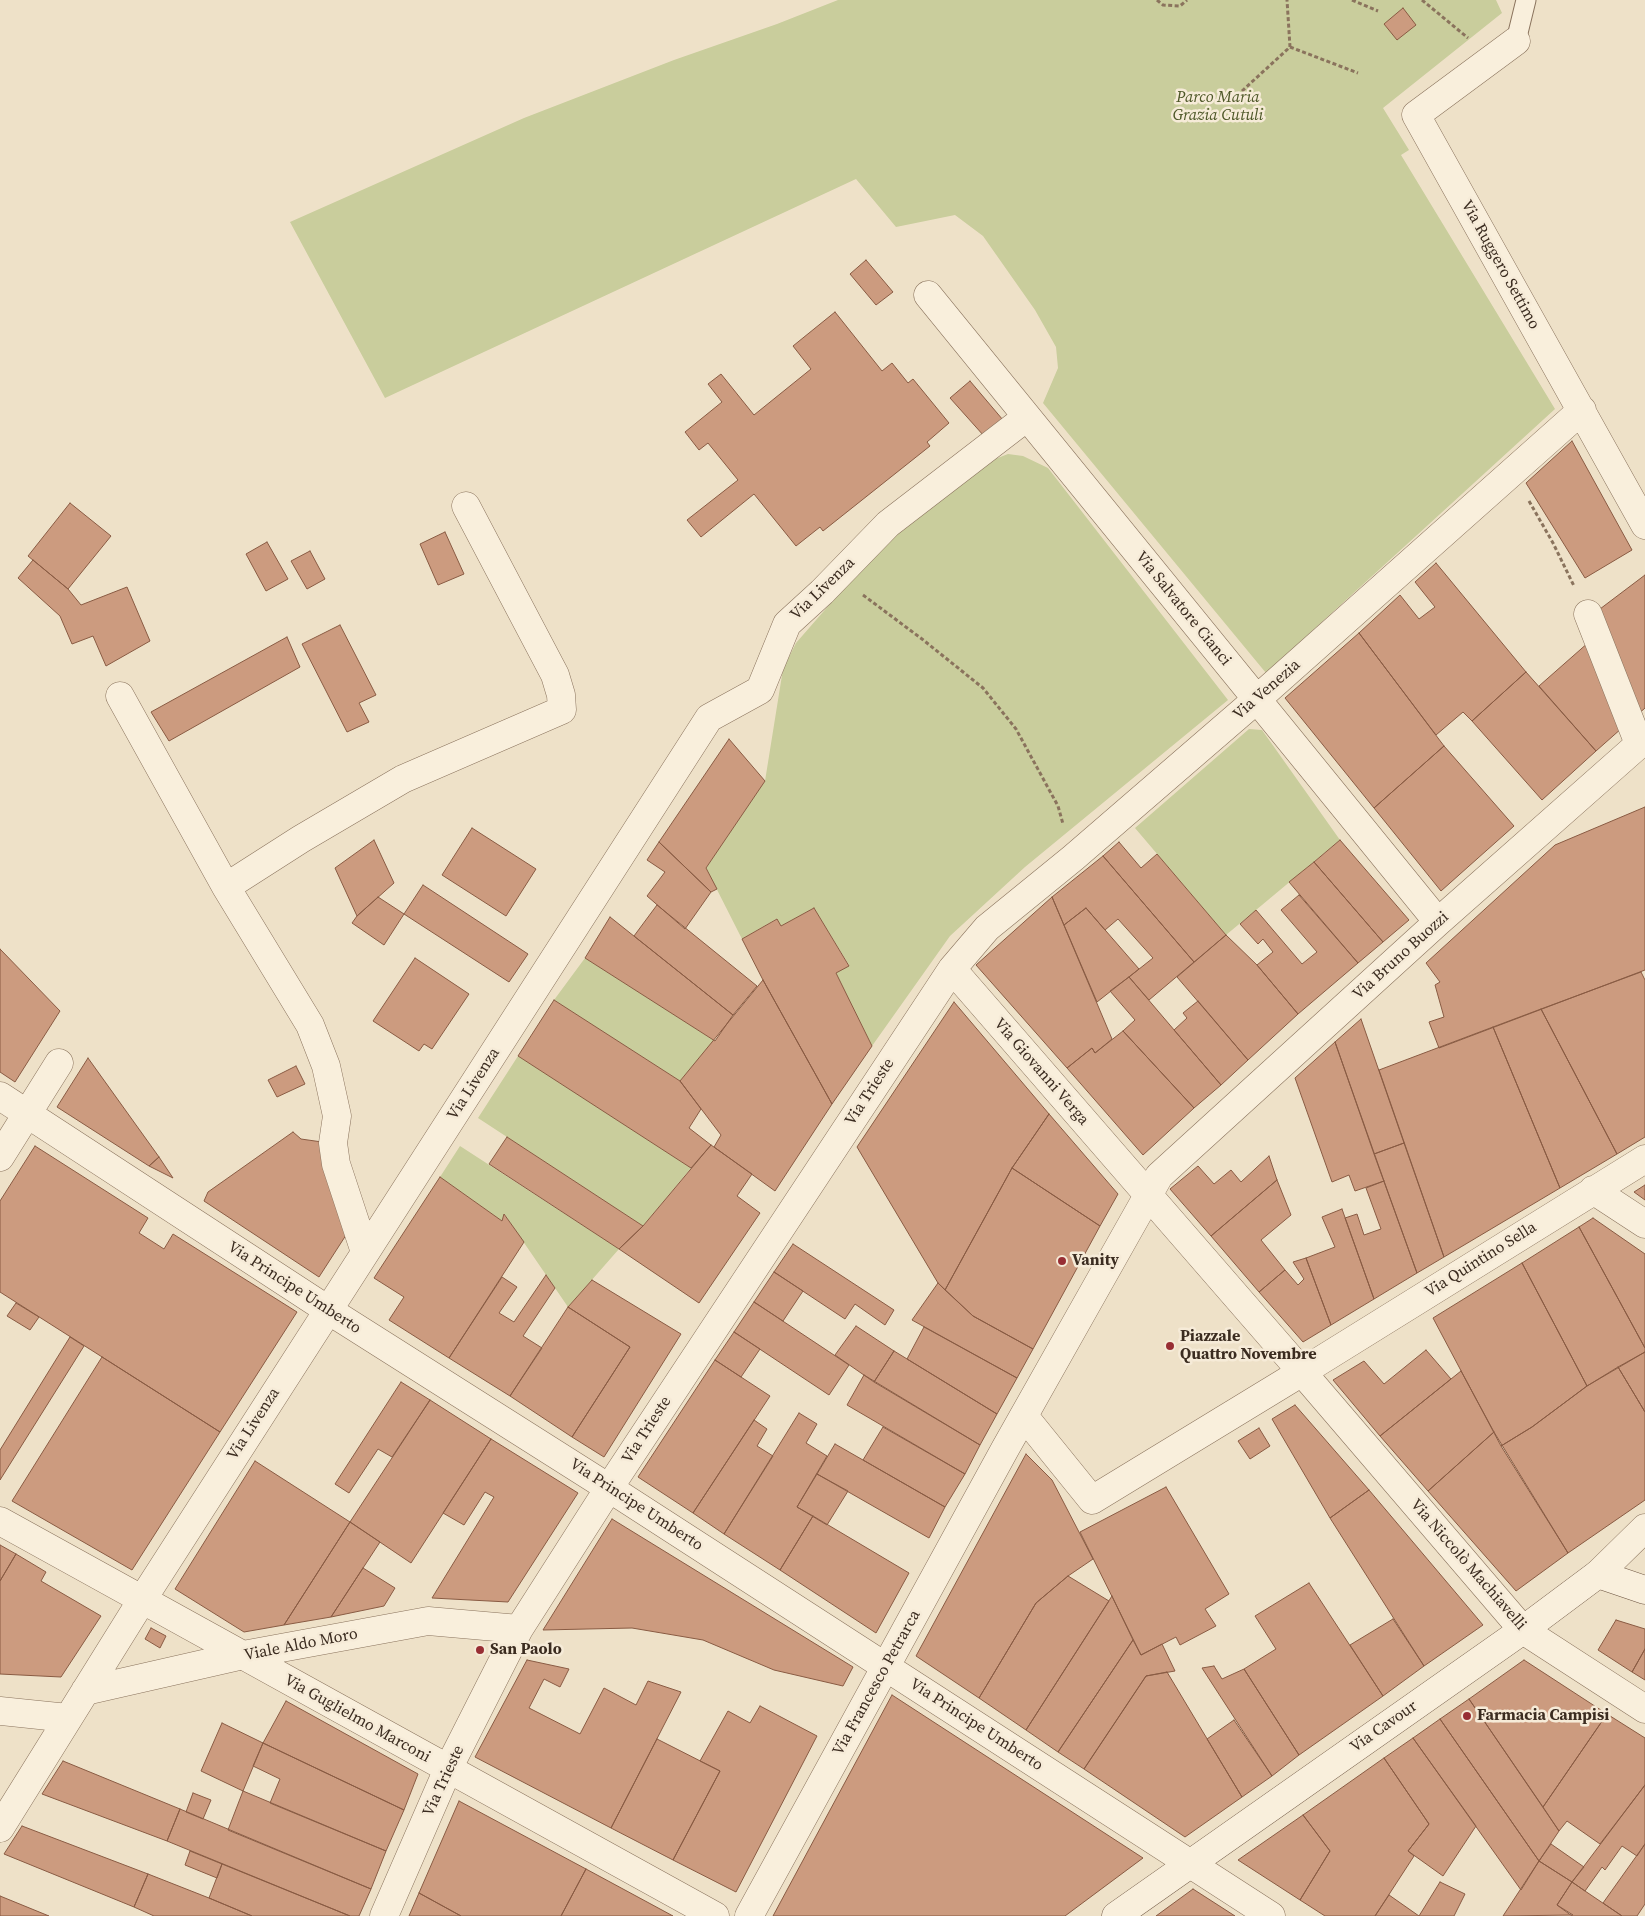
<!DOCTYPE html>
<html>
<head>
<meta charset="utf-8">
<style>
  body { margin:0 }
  canvas { display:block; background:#eee1c8 }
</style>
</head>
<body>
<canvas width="1645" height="1916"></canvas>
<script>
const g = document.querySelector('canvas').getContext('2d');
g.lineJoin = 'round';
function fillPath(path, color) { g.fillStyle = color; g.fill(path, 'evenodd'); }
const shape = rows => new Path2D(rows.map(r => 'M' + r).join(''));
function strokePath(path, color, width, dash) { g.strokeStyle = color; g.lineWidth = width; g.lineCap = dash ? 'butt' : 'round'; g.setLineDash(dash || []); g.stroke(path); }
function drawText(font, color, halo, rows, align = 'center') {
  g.font = font + ' "Source Serif 4",serif'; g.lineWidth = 5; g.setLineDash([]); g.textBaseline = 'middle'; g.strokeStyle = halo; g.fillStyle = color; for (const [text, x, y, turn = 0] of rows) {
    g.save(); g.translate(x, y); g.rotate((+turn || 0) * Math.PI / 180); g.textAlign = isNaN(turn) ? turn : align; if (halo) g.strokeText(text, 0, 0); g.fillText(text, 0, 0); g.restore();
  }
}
const green = shape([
  [838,0,1496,0,1502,13,1383,108,1409,150,1401,155,1555,409,1266,673,1043,403,1058,368,1056,347,1035,310,983,236,955,215,896,227,856,179,385,398,290,222,524,118,674,60,777,24],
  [1008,454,1023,456,1048,468,1228,700,1025,867,950,936,872,1046,836,973,849,965,814,908,781,926,776,919,742,939,706,868,765,781,783,669,796,643,884,542,990,461],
  [1249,729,1262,730,1340,840,1226,935,1135,828],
  [585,958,715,1041,680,1081,554,1000],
  [518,1056,691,1168,643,1226,478,1118],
  [460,1146,619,1249,568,1307,505,1215,502,1221,440,1177]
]);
const building = shape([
  [1403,8,1416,25,1397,40,1384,24,1403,8],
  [866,260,893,292,876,305,850,274,866,260],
  [835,312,882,371,892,363,908,383,913,379,949,423,927,442,930,446,823,531,820,527,796,546,754,494,701,537,687,520,738,480,708,443,699,450,685,432,722,402,708,384,721,374,754,415,811,369,793,346,835,312],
  [970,381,1003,420,984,436,950,398,970,381],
  [1572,441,1632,550,1585,578,1526,483,1572,441],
  [70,503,111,536,68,589,28,556,70,503],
  [445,532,464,574,438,585,420,544,445,532],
  [267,542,288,579,266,591,246,554,267,542],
  [310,551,325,579,307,589,291,561,310,551],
  [33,560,68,589,81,605,127,587,150,641,106,666,93,636,72,644,60,616,18,578,33,560],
  [1436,563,1526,672,1472,721,1463,712,1436,735,1359,633,1400,595,1419,619,1435,607,1415,582,1436,563],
  [1645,575,1645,708,1636,716,1596,612,1645,575],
  [340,625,376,695,359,703,369,722,347,732,302,644,340,625],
  [1359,633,1444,746,1374,808,1285,698,1359,633],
  [287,637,300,667,169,741,151,712,287,637],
  [1589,642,1622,728,1596,751,1539,686,1589,642],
  [1526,672,1596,751,1542,800,1472,721,1526,672],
  [729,739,765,781,706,868,717,889,711,892,659,842,729,739],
  [1444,746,1514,826,1441,891,1374,808,1444,746],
  [1645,807,1645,970,1439,1048,1429,1022,1444,1017,1435,985,1440,982,1426,963,1555,845,1645,807],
  [472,828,536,869,506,916,442,875,472,828],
  [374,840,394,883,357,916,335,868,374,840],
  [1340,840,1409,920,1383,942,1314,862,1340,840],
  [659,842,711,892,685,929,647,896,665,872,647,860,659,842],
  [1119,842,1141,868,1157,854,1226,935,1194,962,1103,856,1119,842],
  [1103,856,1194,962,1149,1000,1129,977,1153,958,1118,919,1105,930,1086,908,1064,925,1052,897,1103,856],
  [1314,862,1383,942,1358,963,1289,882,1314,862],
  [423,885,528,954,509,982,404,914,423,885],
  [1299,895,1358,963,1298,1014,1257,965,1273,952,1263,939,1258,944,1240,924,1256,910,1302,964,1317,952,1281,910,1299,895],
  [378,897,404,914,384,945,352,923,357,916,378,897],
  [1052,897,1112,1039,1095,1053,1092,1048,1067,1068,976,965,1052,897],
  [657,905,757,986,733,1015,634,936,657,905],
  [814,908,849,966,836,973,872,1046,832,1104,763,980,742,939,777,919,781,926,814,908],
  [1086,908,1139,969,1097,1002,1064,925,1086,908],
  [610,917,733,1015,715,1041,585,958,610,917],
  [1226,935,1257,965,1298,1014,1248,1060,1177,977,1226,935],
  [0,949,60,1011,15,1082,0,1072,0,949],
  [415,958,469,994,432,1049,424,1044,419,1051,373,1021,415,958],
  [1641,972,1645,980,1645,1137,1617,1154,1541,1009,1641,972],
  [1129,977,1221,1085,1194,1108,1123,1031,1135,1020,1110,991,1129,977],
  [763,980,832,1104,775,1191,714,1147,721,1135,680,1081,763,980],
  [554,1000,680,1081,701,1109,689,1128,711,1145,691,1168,518,1056,554,1000],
  [1198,1001,1248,1060,1221,1085,1174,1030,1187,1018,1183,1013,1198,1001],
  [954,1002,1049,1114,1012,1168,945,1290,938,1283,857,1147,954,1002],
  [1541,1009,1617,1154,1560,1188,1493,1027,1541,1009],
  [1361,1019,1404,1143,1374,1154,1335,1042,1361,1019],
  [1493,1027,1560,1188,1444,1257,1379,1070,1493,1027],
  [1123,1031,1194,1108,1143,1155,1067,1068,1092,1048,1095,1053,1123,1031],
  [1335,1042,1384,1181,1355,1191,1349,1175,1332,1182,1295,1078,1335,1042],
  [88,1058,159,1157,149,1166,57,1107,88,1058],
  [296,1066,305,1084,277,1097,268,1080,296,1066],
  [1049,1114,1118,1194,1100,1226,1012,1168,1049,1114],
  [293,1132,301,1139,322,1142,348,1232,319,1277,204,1201,208,1192,293,1132],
  [507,1137,643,1226,619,1249,489,1164,507,1137],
  [1404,1143,1444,1257,1417,1273,1374,1154,1404,1143],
  [711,1145,752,1174,737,1196,760,1213,699,1303,619,1249,643,1226,711,1145],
  [35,1146,148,1218,139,1233,164,1249,173,1234,297,1312,220,1432,0,1292,0,1201,35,1146],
  [1269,1156,1277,1180,1211,1236,1170,1189,1198,1166,1214,1184,1231,1170,1241,1182,1269,1156],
  [159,1157,173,1178,149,1166,159,1157],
  [1012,1168,1100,1226,1033,1349,973,1316,945,1290,1012,1168],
  [440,1177,502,1221,504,1214,524,1242,449,1358,389,1320,404,1297,374,1278,440,1177],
  [1277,1180,1291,1215,1261,1240,1285,1270,1259,1292,1211,1236,1277,1180],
  [1384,1181,1417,1273,1374,1299,1345,1218,1357,1214,1364,1235,1381,1229,1366,1188,1384,1181],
  [1645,1185,1645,1200,1634,1192,1645,1185],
  [1342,1209,1374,1299,1331,1325,1306,1258,1335,1247,1322,1217,1342,1209],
  [1593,1218,1645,1254,1645,1348,1579,1227,1593,1218],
  [1579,1227,1645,1348,1645,1352,1587,1386,1522,1263,1579,1227],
  [793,1244,894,1310,885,1325,855,1304,845,1319,774,1272,793,1244],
  [1306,1258,1331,1325,1303,1342,1259,1292,1285,1270,1298,1285,1304,1279,1293,1262,1306,1258],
  [1522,1263,1587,1386,1532,1427,1501,1446,1433,1318,1522,1263],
  [774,1272,803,1291,783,1321,754,1302,774,1272],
  [546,1275,555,1288,523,1336,542,1348,510,1396,449,1358,502,1277,517,1287,499,1313,514,1322,546,1275],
  [592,1280,681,1334,604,1457,572,1437,630,1347,568,1307,592,1280],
  [938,1283,973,1316,1033,1349,1017,1378,912,1320,938,1283],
  [754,1302,849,1365,829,1395,734,1332,754,1302],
  [16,1303,39,1317,30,1330,7,1316,16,1303],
  [568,1307,630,1347,572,1437,510,1396,568,1307],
  [856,1326,894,1351,874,1382,835,1355,856,1326],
  [924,1327,1017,1378,997,1414,907,1359,924,1327],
  [734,1332,760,1349,741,1377,715,1360,734,1332],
  [70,1337,84,1346,0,1480,0,1450,70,1337],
  [1426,1350,1451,1379,1380,1436,1333,1380,1364,1361,1384,1384,1426,1350],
  [894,1351,997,1414,980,1445,874,1382,894,1351],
  [1645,1352,1645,1412,1618,1367,1645,1352],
  [102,1357,220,1432,132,1570,12,1501,102,1357],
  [715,1360,770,1396,693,1513,638,1477,715,1360],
  [1618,1367,1645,1412,1645,1500,1568,1553,1501,1446,1532,1427,1587,1386,1618,1367],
  [1461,1371,1494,1432,1428,1491,1380,1436,1461,1371],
  [864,1375,980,1445,965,1474,847,1405,864,1375],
  [401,1382,430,1400,392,1457,378,1449,349,1493,335,1484,401,1382],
  [430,1400,491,1439,411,1563,350,1522,430,1400],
  [1295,1405,1369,1490,1330,1518,1272,1419,1295,1405],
  [799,1413,817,1424,806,1443,827,1456,797,1507,813,1516,780,1570,724,1534,799,1413],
  [754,1420,767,1429,757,1446,773,1456,724,1534,693,1513,754,1420],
  [883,1427,965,1474,945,1507,863,1460,883,1427],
  [1259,1428,1270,1446,1250,1459,1238,1441,1259,1428],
  [1494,1432,1568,1553,1516,1591,1428,1491,1494,1432],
  [491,1439,578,1493,508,1602,432,1598,494,1497,485,1492,464,1525,443,1513,491,1439],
  [835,1444,945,1507,929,1538,817,1474,835,1444],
  [1026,1454,1052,1480,1093,1559,1068,1576,1036,1603,979,1698,916,1656,1026,1454],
  [255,1461,350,1522,284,1625,244,1632,175,1589,255,1461],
  [817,1474,848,1491,827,1525,797,1507,817,1474],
  [1166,1487,1229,1594,1205,1609,1216,1626,1180,1645,1176,1637,1141,1655,1080,1532,1166,1487],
  [1369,1490,1483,1625,1424,1666,1330,1518,1369,1490],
  [813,1516,909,1573,876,1633,780,1570,813,1516],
  [612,1519,853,1667,843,1686,774,1670,703,1640,632,1628,543,1630,612,1519],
  [350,1522,380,1542,331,1617,284,1625,350,1522],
  [0,1545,16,1554,0,1581,0,1545],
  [16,1554,46,1572,41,1581,101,1616,61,1677,0,1674,0,1581,16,1554],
  [363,1568,395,1588,384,1606,331,1617,363,1568],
  [1068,1576,1109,1601,1026,1730,979,1698,1036,1603,1068,1576],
  [1309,1583,1383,1696,1299,1755,1244,1669,1276,1649,1255,1616,1309,1583],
  [1112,1596,1133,1640,1058,1752,1026,1730,1112,1596],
  [1393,1619,1424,1666,1383,1696,1350,1645,1393,1619],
  [1616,1620,1645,1629,1645,1649,1632,1672,1598,1650,1616,1620],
  [151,1628,166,1636,160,1648,145,1639,151,1628],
  [1133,1640,1141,1655,1162,1644,1175,1671,1146,1676,1084,1769,1058,1752,1133,1640],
  [1645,1649,1645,1680,1632,1672,1645,1649],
  [527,1660,569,1669,560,1687,544,1679,529,1708,580,1734,604,1688,636,1705,648,1681,681,1692,611,1828,475,1757,527,1660],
  [1524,1660,1607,1714,1543,1807,1469,1699,1524,1660],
  [1214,1666,1222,1679,1244,1669,1299,1755,1272,1776,1202,1668,1214,1666],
  [1167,1672,1242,1797,1185,1837,1084,1769,1146,1676,1167,1672],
  [892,1695,1143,1858,1065,1916,773,1916,892,1695],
  [1469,1699,1559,1831,1539,1861,1440,1719,1469,1699],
  [286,1701,418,1774,404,1810,263,1743,286,1701],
  [760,1706,817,1736,736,1892,673,1860,720,1771,700,1761,728,1711,750,1723,760,1706],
  [1607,1714,1645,1738,1645,1785,1600,1844,1567,1821,1559,1831,1543,1807,1607,1714],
  [1440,1719,1539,1861,1521,1890,1413,1738,1440,1719],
  [1234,1720,1272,1776,1242,1797,1207,1739,1234,1720],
  [222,1723,263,1743,243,1791,201,1771,222,1723],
  [1413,1738,1476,1826,1443,1876,1408,1851,1429,1824,1384,1758,1413,1738],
  [657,1739,720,1771,673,1860,611,1828,657,1739],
  [263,1743,404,1810,386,1851,270,1803,280,1779,253,1766,263,1743],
  [1384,1758,1429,1824,1408,1851,1414,1856,1375,1916,1325,1916,1300,1900,1330,1851,1303,1815,1384,1758],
  [63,1761,180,1809,167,1841,42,1794,63,1761],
  [1645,1785,1645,1844,1637,1856,1622,1846,1605,1870,1602,1867,1585,1891,1572,1882,1645,1785],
  [243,1791,386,1851,371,1889,228,1830,243,1791],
  [193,1793,211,1800,203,1819,186,1812,193,1793],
  [459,1801,586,1869,561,1916,461,1916,419,1893,459,1801],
  [180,1809,371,1889,359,1916,350,1916,167,1841,180,1809],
  [1303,1815,1330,1851,1300,1900,1238,1860,1303,1815],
  [22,1826,148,1874,134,1907,4,1854,22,1826],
  [1551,1844,1584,1867,1572,1882,1539,1861,1551,1844],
  [1645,1844,1645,1904,1637,1916,1622,1916,1603,1903,1645,1844],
  [190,1851,222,1864,217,1878,185,1865,190,1851],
  [1539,1861,1572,1882,1557,1905,1573,1915,1503,1916,1539,1861],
  [222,1864,350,1916,252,1916,209,1898,222,1864],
  [586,1869,673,1916,561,1916,586,1869],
  [148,1874,209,1898,252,1916,154,1916,134,1907,148,1874],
  [1440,1882,1465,1894,1454,1916,1419,1916,1440,1882],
  [1572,1882,1585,1891,1622,1916,1572,1916,1557,1905,1572,1882],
  [1193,1889,1235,1916,1156,1916,1193,1889],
  [419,1893,461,1916,409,1916,419,1893],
  [1389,1895,1419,1916,1375,1916,1389,1895],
  [0,1896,49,1916,0,1916,0,1896]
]);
const path = shape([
  [1157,0,1163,5,1180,6,1187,0],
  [1352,0,1378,11],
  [1422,0,1468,38],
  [1290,47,1358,73],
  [1242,91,1290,47,1287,0],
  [1529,501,1553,543,1574,586],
  [863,595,922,639,983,688,1016,729,1058,806,1063,824]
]);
const lane = shape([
  [1516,41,1526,0]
]);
const street = shape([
  [1516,41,1416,115,1645,525],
  [928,295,1438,922],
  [1588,614,1639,744],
  [120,696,226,887,310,1025,326,1066,337,1116,333,1143,336,1164,365,1252],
  [226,887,301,839,403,779,562,710,561,695,555,675,466,506],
  [952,969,1302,1372,1645,1159],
  [0,1096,328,1310,609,1488,1271,1916],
  [0,1157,59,1063],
  [1593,1190,1645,1224],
  [1024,1416,1092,1500,1302,1372,1523,1630,1645,1709],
  [0,1521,715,1916],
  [1598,1574,1645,1528],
  [85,1691,243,1655,428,1621,519,1629],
  [0,1711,68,1718],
  [0,1828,142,1600,709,718,760,690,787,624,822,592,888,524,1027,417],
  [384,1916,448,1769,519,1629,609,1488,952,969,987,928,1073,858,1256,700,1582,410],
  [749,1916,1005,1449,1159,1176,1438,922,1645,739]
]);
const secondary = shape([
  [1116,1916,1523,1630,1598,1574,1645,1590]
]);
const markers = [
  [1062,1261,5,"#982e34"],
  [1170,1346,5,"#982e34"],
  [480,1650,5,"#982e34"],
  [1467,1716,5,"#982e34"]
];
const parkNames = [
  ["Parco Maria",1218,98],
  ["Grazia Cutuli",1218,116]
];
const streetNames = [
  ["Via Ruggero Settimo",1500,265,61],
  ["Via Livenza",823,589,-44],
  ["Via Salvatore Cianci",1183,609,51],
  ["Via Venezia",1267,690,-41],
  ["Via Bruno Buozzi",1401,956,-42],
  ["Via Giovanni Verga",1041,1072,49],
  ["Via Livenza",474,1084,-57],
  ["Via Trieste",870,1092,-57],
  ["Via Quintino Sella",1481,1260,-32],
  ["Via Principe Umberto",294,1288,33],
  ["Via Livenza",254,1424,-57],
  ["Via Trieste",647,1430,-57],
  ["Via Principe Umberto",636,1505,33],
  ["Via Niccolò Machiavelli",1468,1565,49],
  ["Viale Aldo Moro",301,1645,-11],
  ["Via Francesco Petrarca",877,1683,-61],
  ["Via Guglielmo Marconi",357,1719,29],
  ["Via Principe Umberto",976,1725,33],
  ["Via Cavour",1384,1727,-35],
  ["Via Trieste",444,1781,-65]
];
const poiNames = [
  ["Vanity",1072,1261],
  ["Piazzale",1180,1337],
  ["Quattro Novembre",1180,1355],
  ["San Paolo",490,1650],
  ["Farmacia Campisi",1477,1716]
];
fillPath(green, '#c9cd9c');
fillPath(building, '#cc9b7f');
strokePath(building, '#895b43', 1);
strokePath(lane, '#8a735d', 21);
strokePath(street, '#8a735d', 29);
strokePath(secondary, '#6c5440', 29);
strokePath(path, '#8a735d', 3, [4, 2.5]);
strokePath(lane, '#f9efdc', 19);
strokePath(street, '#f9efdc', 28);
strokePath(secondary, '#f9efdc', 28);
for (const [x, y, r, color] of markers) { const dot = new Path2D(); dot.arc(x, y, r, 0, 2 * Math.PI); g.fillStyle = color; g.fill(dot); strokePath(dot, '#f6ebd8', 2); }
drawText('italic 16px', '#4d5727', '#f6ebd8', parkNames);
drawText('16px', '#3b2c20', '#f6ebd8', streetNames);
drawText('bold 16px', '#3b2c20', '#f6ebd8', poiNames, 'left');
</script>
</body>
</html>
